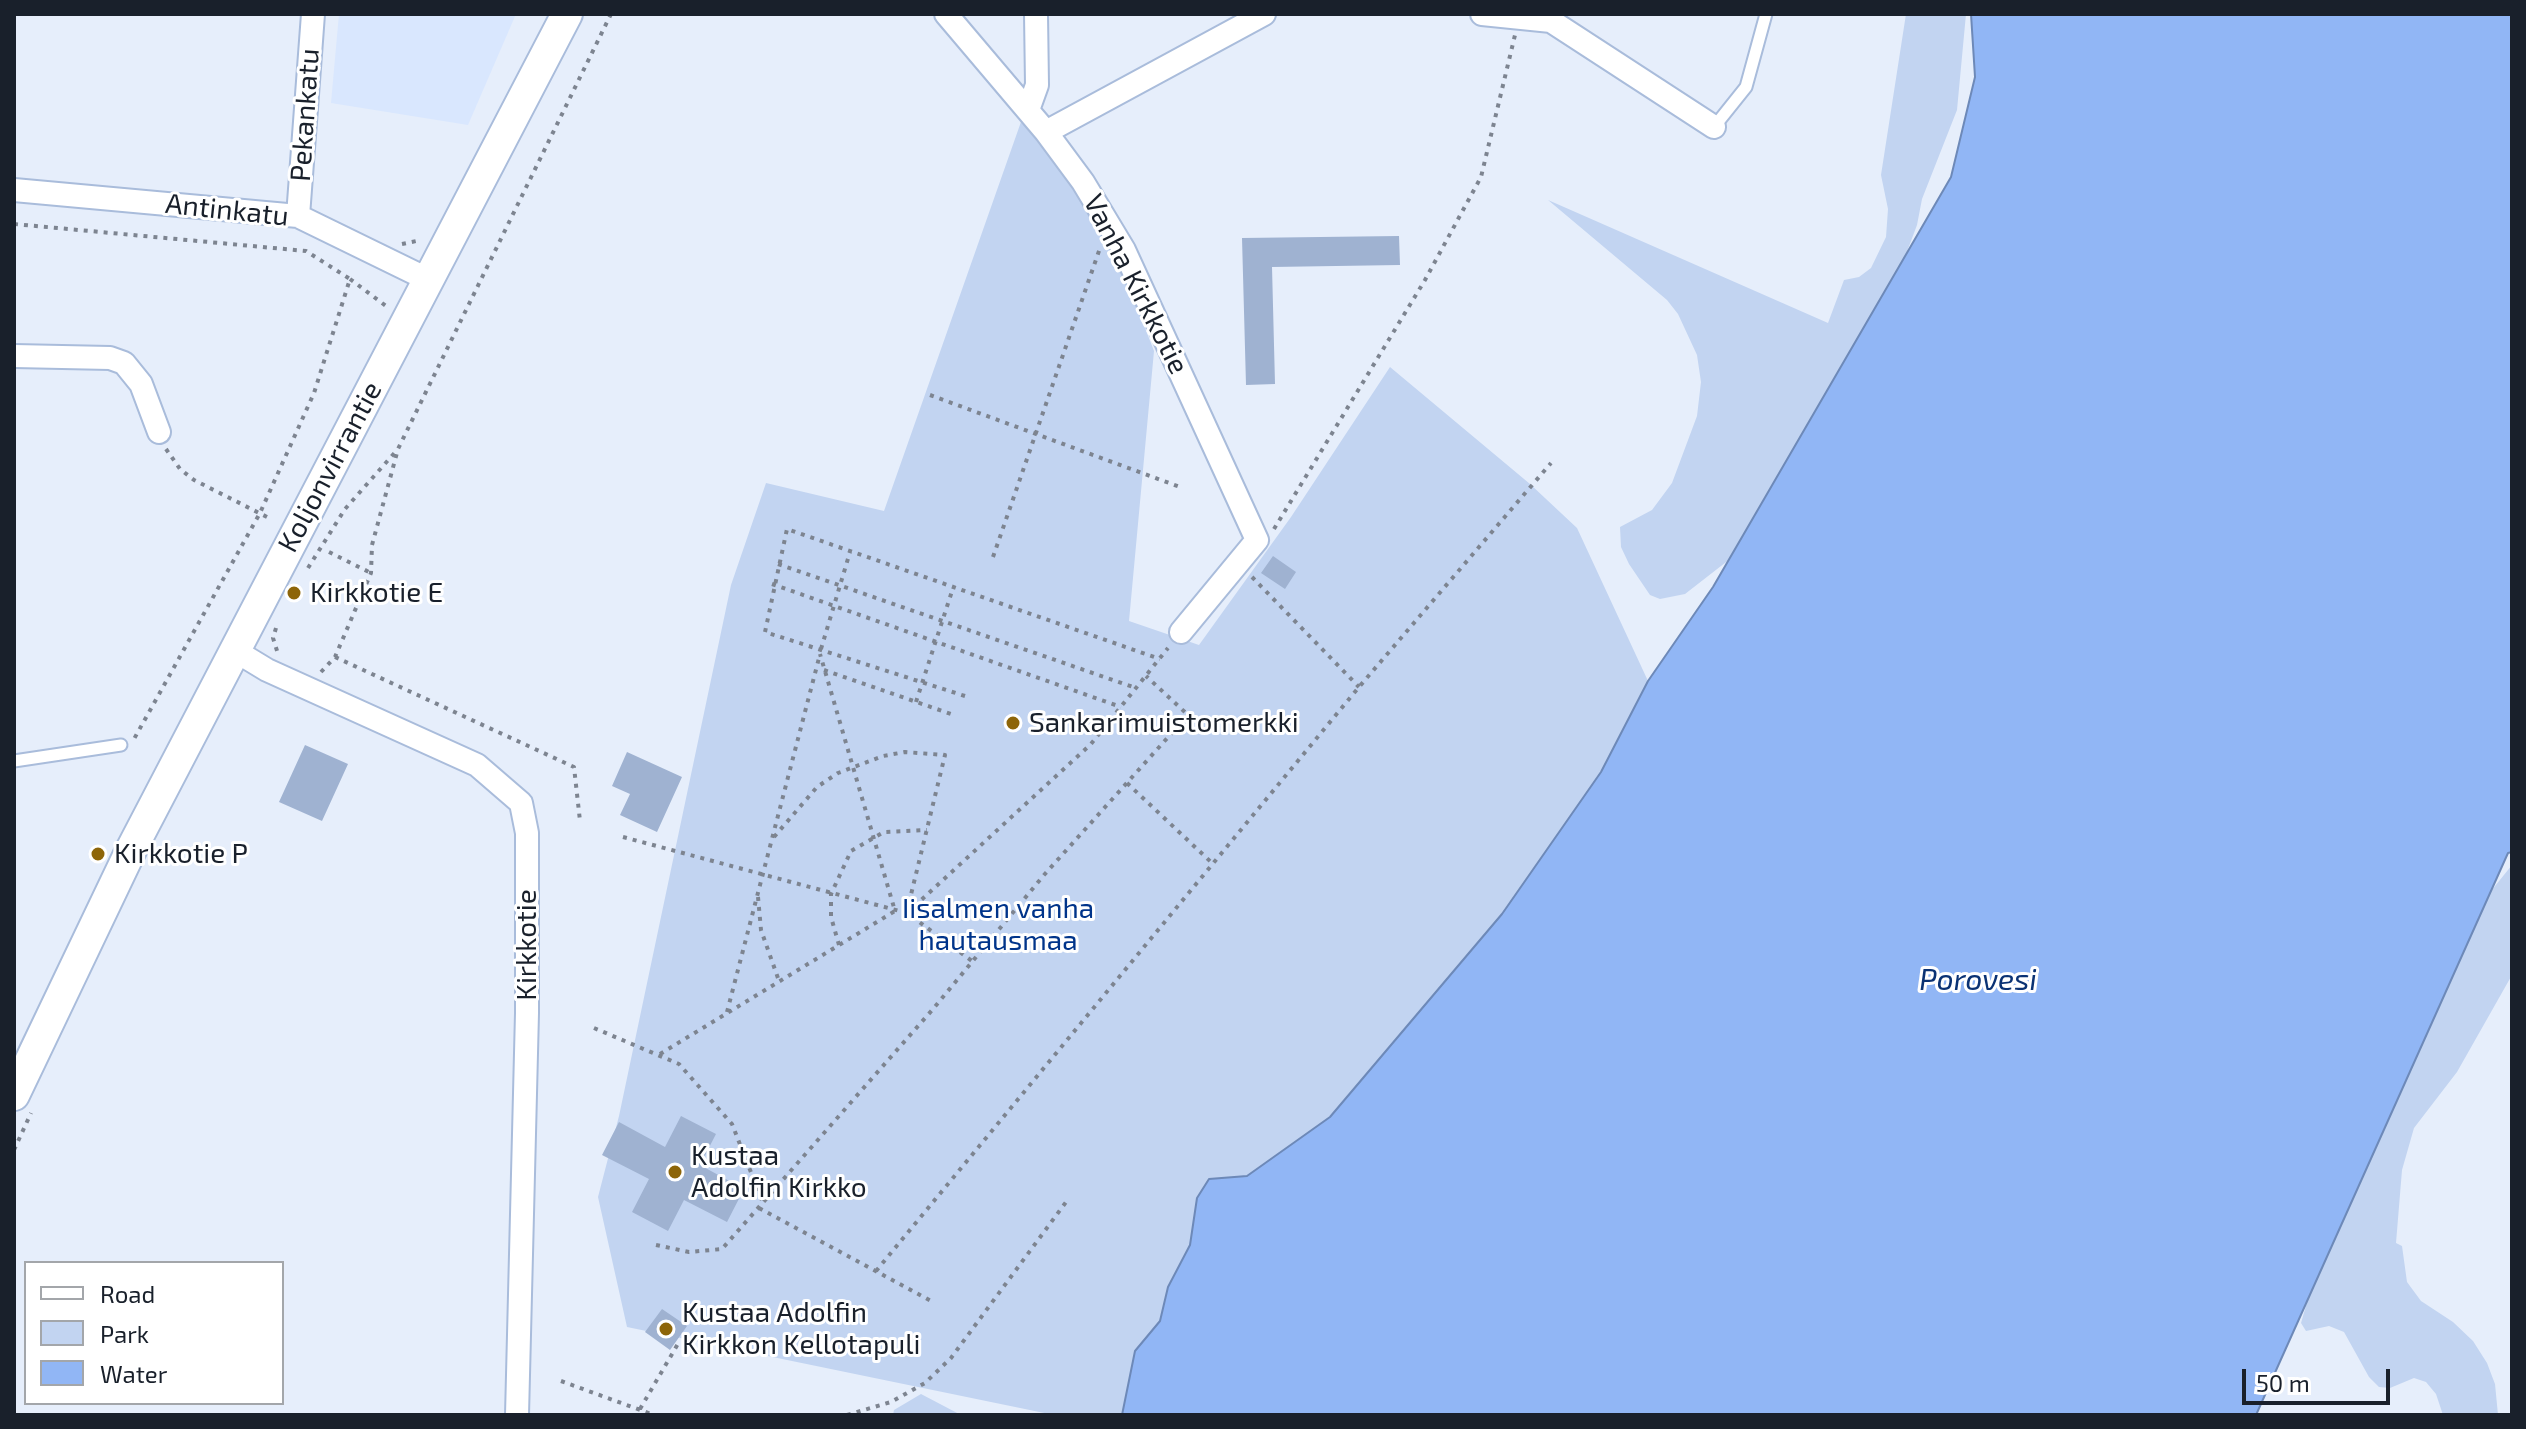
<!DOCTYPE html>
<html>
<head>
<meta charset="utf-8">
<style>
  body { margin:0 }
  #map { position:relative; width:2526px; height:1429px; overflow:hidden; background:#e6eefb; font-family:"Exo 2",sans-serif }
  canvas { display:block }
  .frame { position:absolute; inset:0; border:16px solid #19202b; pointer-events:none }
  .legend { position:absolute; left:24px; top:1261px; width:260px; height:144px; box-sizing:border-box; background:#fff; border:2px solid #a3a6aa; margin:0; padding:10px 14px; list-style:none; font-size:24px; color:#19202b }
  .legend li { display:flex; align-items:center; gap:16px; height:40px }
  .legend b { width:40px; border:2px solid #a3a6aa }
  .scale { position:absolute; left:2242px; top:1369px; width:148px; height:36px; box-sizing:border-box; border:4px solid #19202b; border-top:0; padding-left:10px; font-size:24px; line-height:28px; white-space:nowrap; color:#19202b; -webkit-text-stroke:6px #fff; paint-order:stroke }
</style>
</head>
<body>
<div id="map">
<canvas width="2526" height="1429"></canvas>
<div class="frame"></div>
<ul class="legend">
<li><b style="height:10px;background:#fff"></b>Road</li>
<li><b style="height:22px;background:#c2d4f1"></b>Park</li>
<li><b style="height:22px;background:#91b6f5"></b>Water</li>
</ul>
<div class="scale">50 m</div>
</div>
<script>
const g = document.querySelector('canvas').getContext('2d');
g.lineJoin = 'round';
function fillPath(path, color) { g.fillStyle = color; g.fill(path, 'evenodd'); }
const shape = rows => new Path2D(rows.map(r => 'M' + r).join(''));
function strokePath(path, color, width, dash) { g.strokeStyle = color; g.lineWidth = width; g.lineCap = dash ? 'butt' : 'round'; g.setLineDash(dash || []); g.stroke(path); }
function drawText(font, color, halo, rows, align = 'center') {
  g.font = font + ' "Exo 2",sans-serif'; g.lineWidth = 6; g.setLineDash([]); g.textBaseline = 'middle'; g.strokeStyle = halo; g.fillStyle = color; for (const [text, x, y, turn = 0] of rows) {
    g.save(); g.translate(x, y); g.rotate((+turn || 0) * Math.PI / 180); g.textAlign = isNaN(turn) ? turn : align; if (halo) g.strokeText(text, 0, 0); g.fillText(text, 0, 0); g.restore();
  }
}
const built = shape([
  [339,14,516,14,468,125,331,103]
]);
const green = shape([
  [1906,14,1966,14,1957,110,1922,199,1917,225,1905,257,1730,559,1685,594,1660,599,1650,595,1629,564,1621,547,1620,527,1652,510,1672,483,1697,416,1701,382,1697,355,1678,314,1667,300,1548,200,1828,323,1844,280,1859,277,1871,268,1886,237,1888,209,1881,175],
  [1022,119,1112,243,1154,351,1129,621,1199,645,1291,517,1390,367,1530,484,1577,528,1648,681,1601,772,1502,914,1330,1117,1247,1177,1197,1198,1190,1245,1168,1287,1160,1321,1135,1351,1122,1415,1054,1415,627,1327,598,1197,619,1116,731,585,766,483,884,511],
  [2512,865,2512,975,2457,1072,2414,1128,2402,1170,2396,1243,2402,1246,2407,1282,2421,1301,2453,1322,2473,1341,2487,1363,2495,1384,2498,1415,2443,1415,2436,1394,2426,1382,2414,1378,2390,1388,2379,1387,2369,1377,2344,1332,2329,1326,2306,1331,2301,1323,2308,1299,2491,891],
  [921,1394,961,1415,893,1415,894,1410]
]);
const water = shape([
  [1971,14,2512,14,2512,852,2508,853,2256,1415,1122,1415,1135,1351,1160,1321,1168,1287,1190,1245,1197,1198,1209,1179,1247,1176,1330,1117,1502,914,1601,772,1648,681,1713,587,1951,177,1975,77,1971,14]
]);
const building = shape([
  [1399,236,1400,265,1272,267,1275,384,1246,385,1242,238],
  [1273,556,1296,572,1285,589,1261,573],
  [305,745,348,764,322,821,279,802],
  [627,752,682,777,657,832,620,815,630,794,612,786],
  [681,1116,716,1134,700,1165,744,1189,727,1222,684,1200,668,1231,632,1212,649,1179,602,1155,619,1122,665,1147],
  [662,1309,687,1326,670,1350,645,1332]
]);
const path = shape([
  [14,224,306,251,350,279,314,393,260,513,134,739],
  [402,244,421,240],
  [350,279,386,306],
  [930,395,1180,487],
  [166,449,180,469,194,480,271,519],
  [1274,529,1425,280,1481,177,1515,35],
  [329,552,371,573],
  [993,557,1100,248],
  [778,564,1136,688],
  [308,568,345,509,398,449],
  [1252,577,1359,687],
  [772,584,1121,707],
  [276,628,273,638,278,654],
  [821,649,850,552],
  [335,657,574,767,580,821],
  [824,670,954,715],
  [321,672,335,657,371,573,372,545,398,449,611,14],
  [965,696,765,632,787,529,1160,659],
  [916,702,953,588],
  [1127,783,1212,863],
  [623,837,907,913,972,961],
  [774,837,817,787,838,773,883,756,905,752,945,755,907,911],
  [758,897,761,930,779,981],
  [907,913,1091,744,1168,648],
  [839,945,831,917,831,894,851,851,884,832,927,830],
  [727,1012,819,658],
  [594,1028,679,1064,732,1124,763,1203],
  [660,1054,895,911,820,654],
  [14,1150,31,1113],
  [759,1208,933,1302],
  [656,1245,689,1252,722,1249,933,1009,1044,875,1188,715,1146,676],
  [876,1271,1359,687,1551,463],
  [561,1381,654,1415],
  [640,1409,679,1342],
  [847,1415,891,1402,925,1383,951,1358,1069,1198]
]);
const service = shape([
  [1714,127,1746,87,1766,14],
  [14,761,121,745]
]);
const minor = shape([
  [946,14,1046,132,1083,182,1124,250,1257,540,1181,632],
  [1482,14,1551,21,1553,14],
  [1551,21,1714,127],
  [1028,110,1037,85,1036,14],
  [1046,132,1264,14],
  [14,190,298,216,427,279],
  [298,216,313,14],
  [14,356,110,358,124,363,141,384,159,432],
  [234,650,267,670,477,765,521,803,527,833,527,1013,517,1415]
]);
const secondary = shape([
  [14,1095,132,848,567,14]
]);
const markers = [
  [294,593,8,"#8d6509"],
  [1013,723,8,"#8d6509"],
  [98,854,8,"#8d6509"],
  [675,1172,8,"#8d6509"],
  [666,1329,8,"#8d6509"]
];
const streetNames = [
  ["Pekankatu",305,115,-86],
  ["Antinkatu",227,210,6],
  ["Vanha Kirkkotie",1136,284,63],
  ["Koljonvirrantie",330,467,-62],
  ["Kirkkotie",527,945,-90]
];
const poiNames = [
  ["Kirkkotie E",310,593],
  ["Sankarimuistomerkki",1029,723],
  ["Kirkkotie P",114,854],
  ["Kustaa",691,1156],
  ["Adolfin Kirkko",691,1188],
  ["Kustaa Adolfin",682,1313],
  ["Kirkkon Kellotapuli",682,1345]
];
const parkNames = [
  ["Iisalmen vanha",998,909],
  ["hautausmaa",998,941]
];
const waterNames = [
  ["Porovesi",1978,980]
];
fillPath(built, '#d9e7fe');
fillPath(green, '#c2d4f1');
fillPath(water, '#91b6f5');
strokePath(water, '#6d89b8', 2);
fillPath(building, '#9fb2d1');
strokePath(service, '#a9bcdb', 15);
strokePath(minor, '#a9bcdb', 26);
strokePath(secondary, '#a9bcdb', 34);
strokePath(path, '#7d8490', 4, [4, 6]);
strokePath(service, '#fff', 11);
strokePath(minor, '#fff', 22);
strokePath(secondary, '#fff', 30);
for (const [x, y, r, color] of markers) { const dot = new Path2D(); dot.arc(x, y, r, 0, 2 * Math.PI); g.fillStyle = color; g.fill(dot); strokePath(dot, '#fff', 3); }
drawText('28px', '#19202b', '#fff', streetNames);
drawText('28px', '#19202b', '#fff', poiNames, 'left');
drawText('28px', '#00348a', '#fff', parkNames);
drawText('italic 30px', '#0a3274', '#fff', waterNames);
</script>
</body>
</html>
